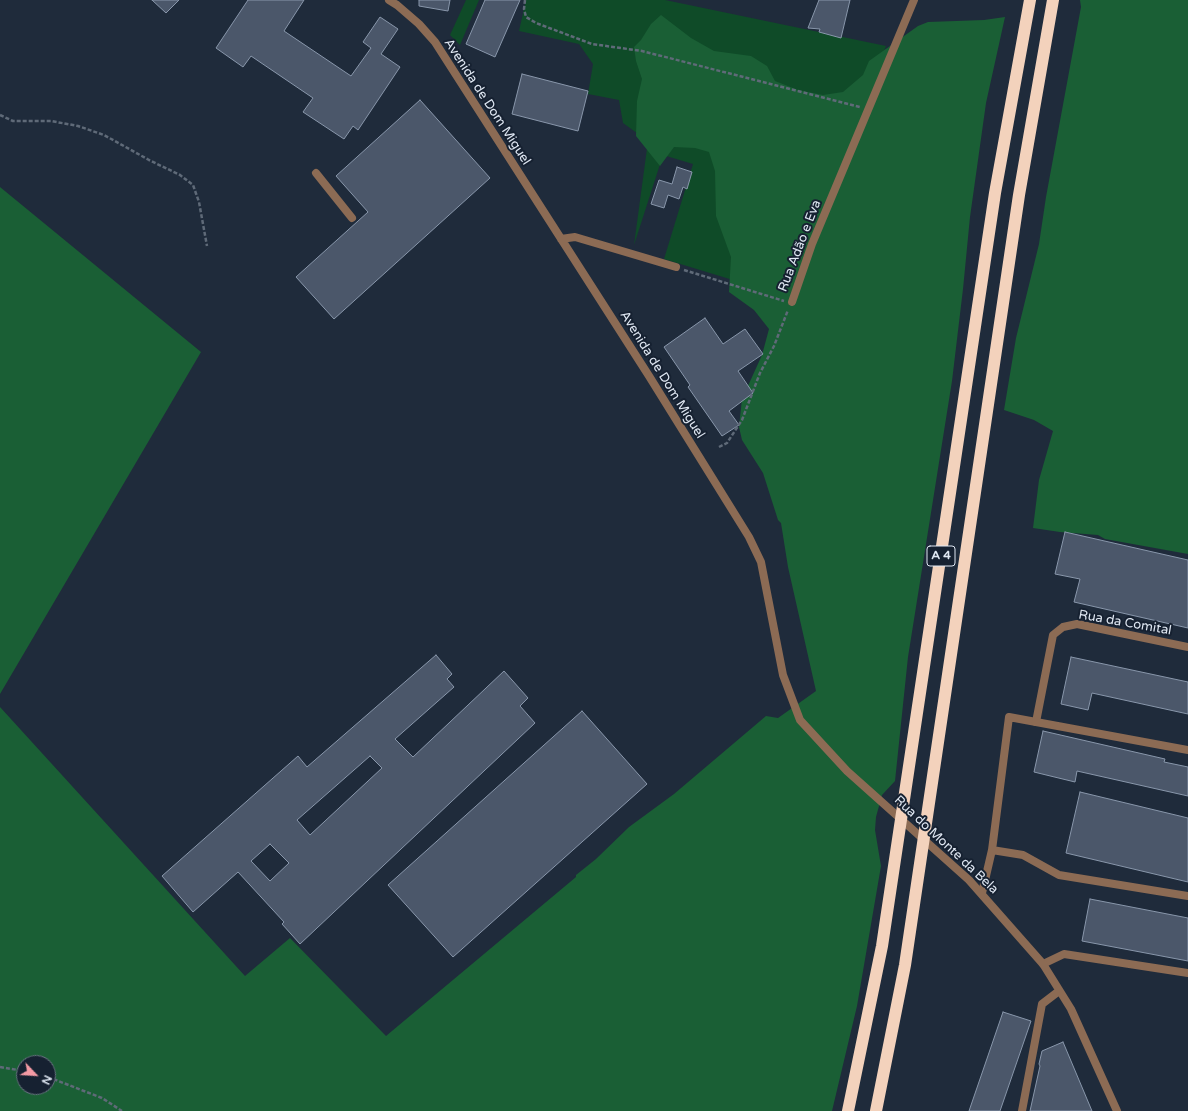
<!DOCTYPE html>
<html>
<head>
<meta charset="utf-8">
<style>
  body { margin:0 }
  #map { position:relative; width:1188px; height:1111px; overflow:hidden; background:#1f2b3b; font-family:"Varela Round",sans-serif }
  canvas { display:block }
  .north { position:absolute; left:16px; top:1055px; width:40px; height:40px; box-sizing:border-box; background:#162131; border:1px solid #67717f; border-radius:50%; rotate:115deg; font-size:11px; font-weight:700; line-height:16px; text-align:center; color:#e0e8f3 }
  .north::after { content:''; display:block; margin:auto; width:14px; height:18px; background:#f49aa4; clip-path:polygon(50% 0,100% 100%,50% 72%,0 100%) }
</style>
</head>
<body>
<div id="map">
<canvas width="1188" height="1111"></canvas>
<div class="north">N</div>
</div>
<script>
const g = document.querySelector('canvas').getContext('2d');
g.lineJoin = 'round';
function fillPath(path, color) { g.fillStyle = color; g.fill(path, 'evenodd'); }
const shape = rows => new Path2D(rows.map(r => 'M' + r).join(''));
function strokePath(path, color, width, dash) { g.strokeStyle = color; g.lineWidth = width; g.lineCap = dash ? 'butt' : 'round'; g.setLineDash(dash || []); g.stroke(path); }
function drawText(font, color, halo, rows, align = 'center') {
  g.font = font + ' "Varela Round",sans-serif'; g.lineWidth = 4; g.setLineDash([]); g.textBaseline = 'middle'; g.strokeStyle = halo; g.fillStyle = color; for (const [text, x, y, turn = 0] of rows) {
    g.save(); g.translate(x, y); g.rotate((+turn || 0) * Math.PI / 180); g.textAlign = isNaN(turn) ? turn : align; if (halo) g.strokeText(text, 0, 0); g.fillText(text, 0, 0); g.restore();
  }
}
const green = shape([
  [466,0,479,0,460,45,450,35],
  [526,0,665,0,886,46,782,295,664,259,693,164,663,155,634,245,648,141,623,123,619,100,588,94,593,64,579,44,519,31]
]);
const forest = shape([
  [1080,0,1188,0,1188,554,1105,539,1098,535,1060,532,1033,528,1039,480,1053,431,1034,420,1004,410,1016,338,1039,244,1046,197,1081,7],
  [661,15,691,38,714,51,751,56,767,66,775,81,798,90,823,95,843,92,863,75,869,61,918,26,928,22,984,20,1005,17,986,103,970,217,963,289,952,381,908,657,895,781,882,795,876,817,875,830,881,866,857,1006,832,1111,0,1111,0,707,245,976,290,938,386,1036,576,877,576,875,596,859,629,827,674,794,766,716,778,718,816,691,788,567,781,523,778,520,763,473,742,440,739,427,742,399,762,355,769,329,754,310,729,292,731,257,716,216,715,171,709,152,695,148,674,147,660,166,636,136,637,101,642,79,636,61,634,47,641,40,651,24],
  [24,1063,48,1063,48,1087,24,1087],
  [0,187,201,352,0,694]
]);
const building = shape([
  [152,0,179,0,166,13,152,0],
  [248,0,304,0,284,31,351,76,371,48,363,42,380,17,398,29,381,54,400,67,358,130,353,126,344,139,303,112,313,98,251,56,243,67,216,48,248,0],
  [419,0,450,0,448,11,419,6,419,0],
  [485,0,520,0,495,57,466,44,485,0],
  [819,0,850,0,841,38,819,32,820,29,808,28,819,0],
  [522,74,588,91,578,131,512,114,522,74],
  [420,100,490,178,334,319,296,277,368,212,336,176,420,100],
  [677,167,692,172,687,189,683,187,679,199,668,195,664,208,651,204,659,180,672,184,677,167],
  [705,318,723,344,745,329,763,354,738,371,753,393,729,411,739,425,722,436,688,387,690,385,664,347,705,318],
  [1065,532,1188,560,1188,628,1074,602,1080,579,1055,574,1065,532],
  [436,655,452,674,447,679,454,687,395,739,413,757,504,671,528,698,520,706,535,723,300,944,282,924,284,922,238,872,193,912,162,876,298,756,307,767,436,655],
  [370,756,382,768,310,835,297,820,370,756],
  [270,844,289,863,270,881,251,861,270,844],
  [1071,657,1188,682,1188,714,1092,693,1088,710,1061,704,1071,657],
  [582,711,647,784,453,957,388,885,582,711],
  [1043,731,1165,759,1164,762,1188,767,1188,796,1077,771,1075,782,1034,772,1043,731],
  [1080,792,1188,818,1188,882,1066,853,1080,792],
  [1090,899,1188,918,1188,961,1082,941,1090,899],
  [1003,1012,1031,1021,1000,1111,969,1111,1003,1012],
  [1063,1042,1092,1111,1030,1111,1040,1066,1039,1064,1042,1051,1063,1042]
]);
const path = shape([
  [525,0,524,9,526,17,536,23,592,44,642,51,860,107],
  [0,115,13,121,51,121,78,126,104,135,149,160,180,175,193,185,199,202,207,246],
  [684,270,784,301],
  [719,447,727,443,742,420,760,373,774,346,788,310],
  [0,1067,24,1071],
  [48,1077,102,1098,122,1111]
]);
const lane = shape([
  [316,173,352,218],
  [992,850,1023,855,1059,875,1188,896],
  [982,893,992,850,1009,717,1036,722],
  [1043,964,1064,954,1188,973]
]);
const street = shape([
  [389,0,397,5,419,24,435,42,649,376,749,537,761,562,783,675,800,720,847,771,969,880,1043,964,1071,1009,1117,1111],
  [561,239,575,237,676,267],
  [792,302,812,244,914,0],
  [1188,647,1077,624,1063,627,1053,635,1036,722,1188,750],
  [1022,1111,1042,1004,1059,991]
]);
const highway = shape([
  [848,1111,882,946,995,193,1030,0],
  [876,1111,905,965,1019,195,1053,0]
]);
const shields = [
  [941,556,28]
];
const shieldNames = [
  ["A 4",941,556]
];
const streetNames = [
  ["Avenida de Dom Miguel",487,102,57],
  ["Rua Adão e Eva",800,246,-69],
  ["Avenida de Dom Miguel",662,375,58],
  ["Rua da Comital",1125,623,10],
  ["Rua do Monte da Bela",946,845,43]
];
fillPath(green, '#0f4b28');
fillPath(forest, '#1a5f35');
fillPath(building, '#4b576a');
strokePath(building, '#8997ab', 1);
strokePath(path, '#5f6a78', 2.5, [4, 2]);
strokePath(lane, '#8c6b54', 8);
strokePath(street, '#8c6b54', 8);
strokePath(highway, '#f3d2bc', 12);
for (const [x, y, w] of shields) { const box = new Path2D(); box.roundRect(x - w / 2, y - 10, w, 20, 3); g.fillStyle = '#162131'; g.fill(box); strokePath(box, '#e0e8f3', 1); }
drawText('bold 12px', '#e0e8f3', null, shieldNames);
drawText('13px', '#e0e8f3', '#162131', streetNames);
</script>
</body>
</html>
